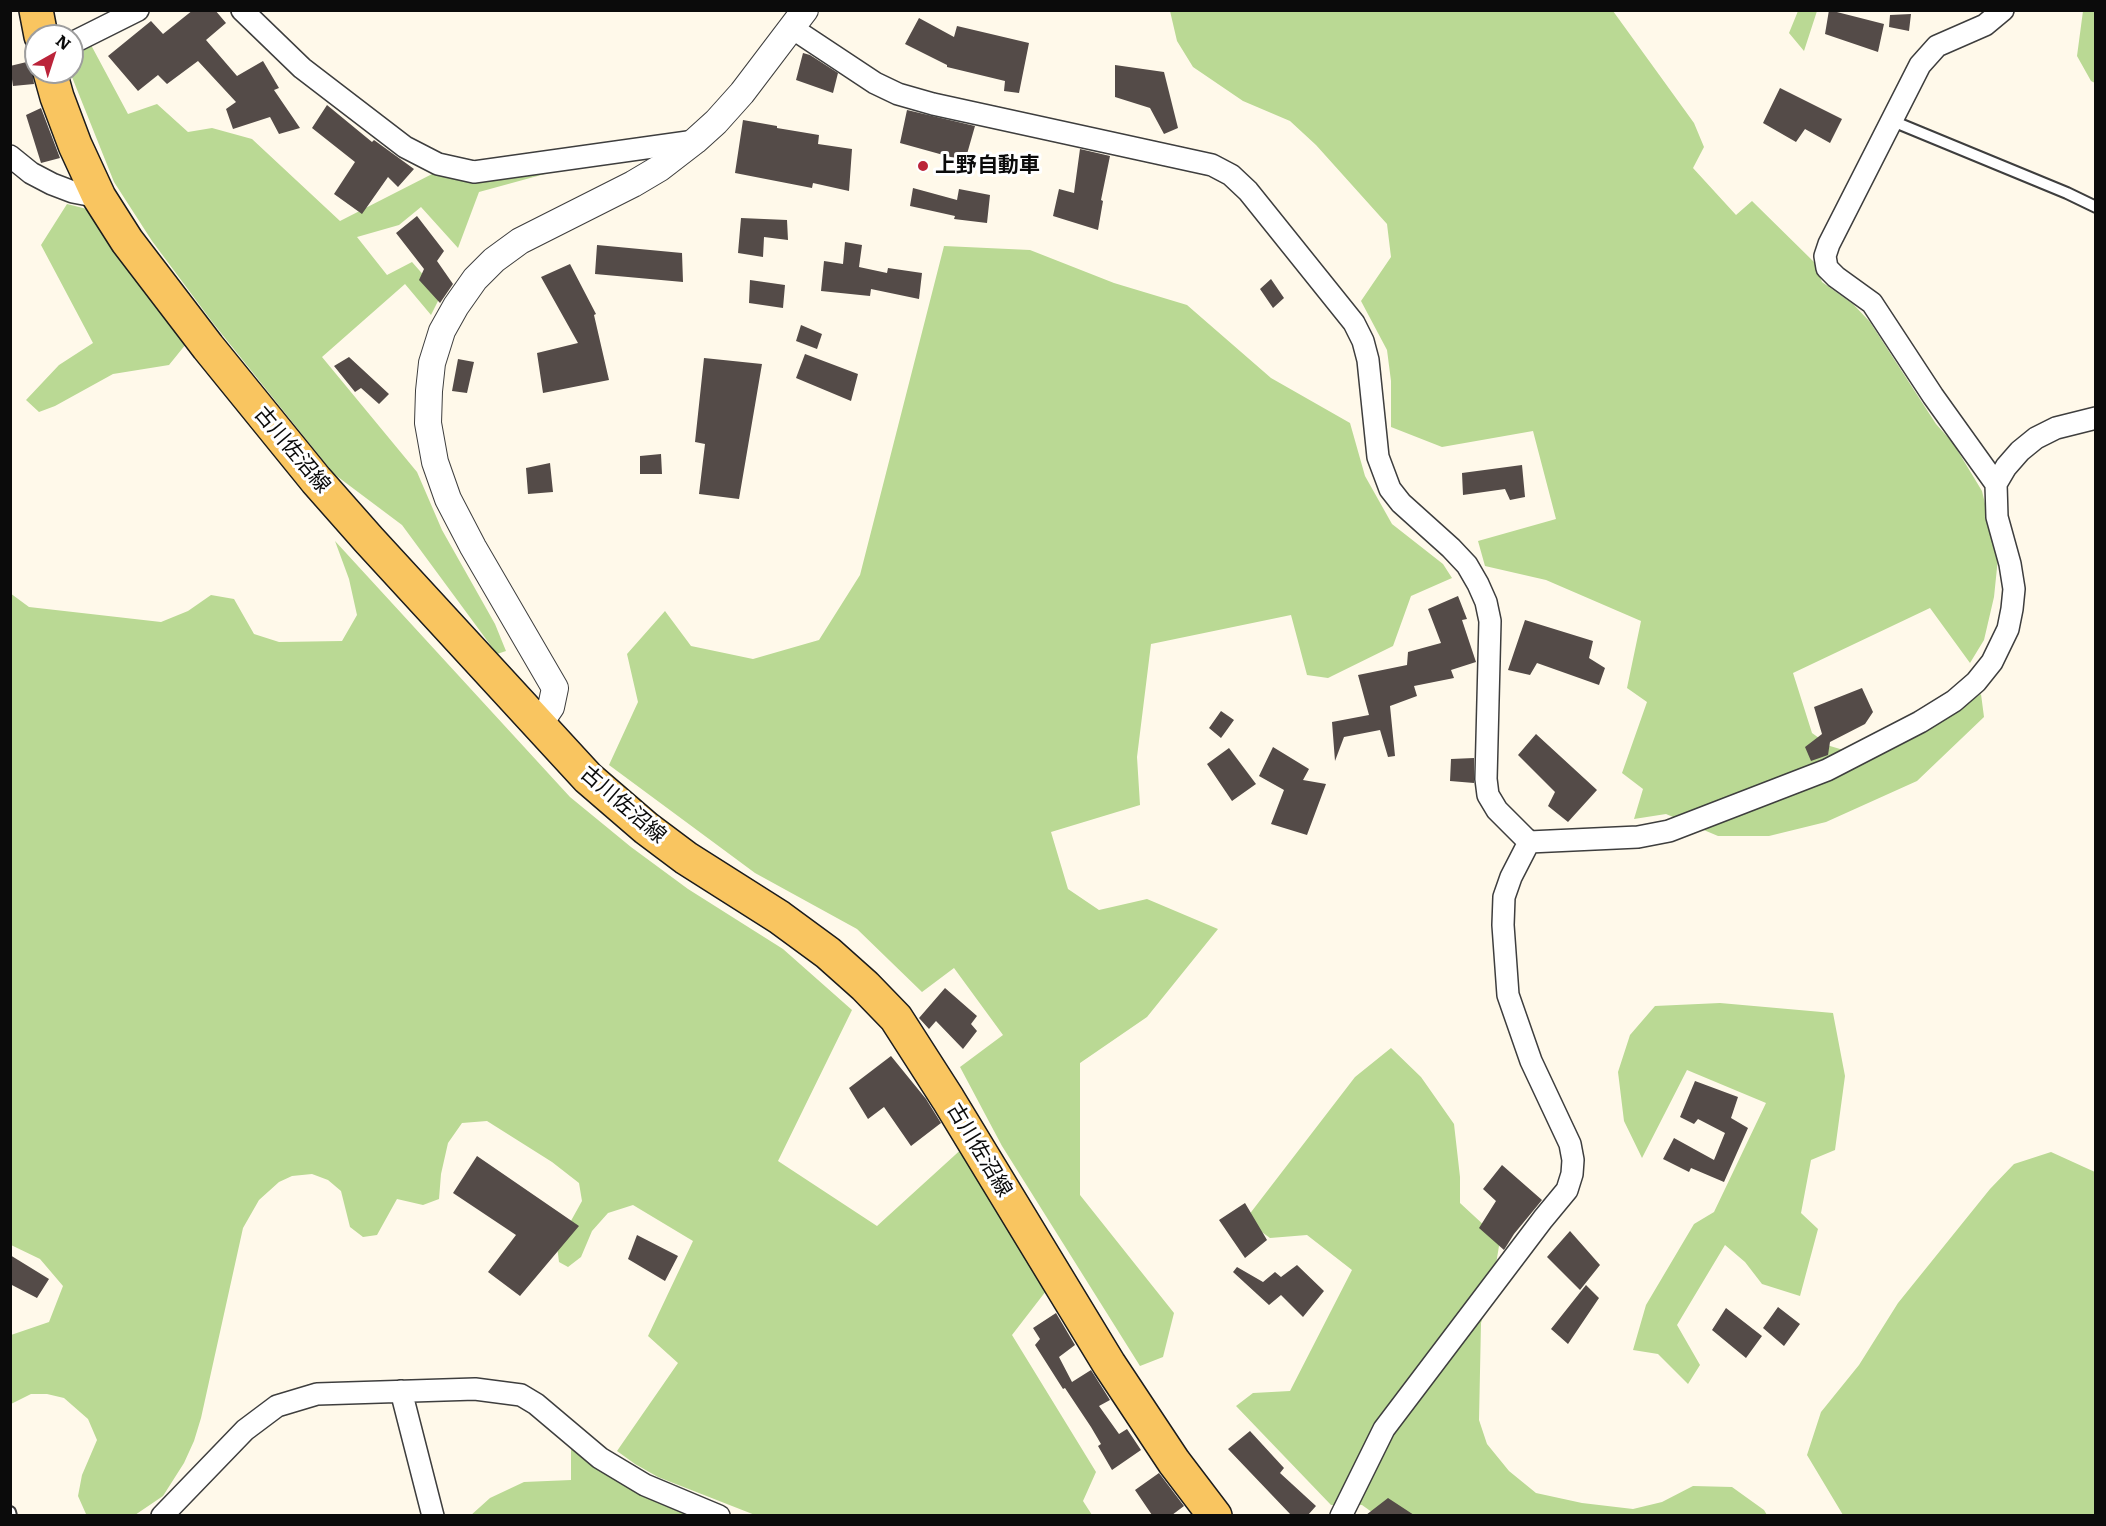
<!DOCTYPE html>
<html>
<head>
<meta charset="utf-8">
<style>
  body { margin:0 }
  #map { position:relative; width:2106px; height:1526px; overflow:hidden; background:#fff9ea; font-family:Literata,serif }
  canvas { display:block }
  .frame { position:absolute; inset:0; border:12px solid #0b0b0b; pointer-events:none }
  .north { position:absolute; left:24px; top:24px; width:60px; height:60px; box-sizing:border-box; background:#fff; border:2px solid #9d9d9d; border-radius:50%; rotate:39deg; font-size:16px; font-weight:700; line-height:24px; text-align:center; color:#0b0b0b }
  .north::after { content:''; display:block; margin:auto; width:21px; height:27px; background:#bb243a; clip-path:polygon(50% 0,100% 100%,50% 72%,0 100%) }
</style>
</head>
<body>
<div id="map">
<canvas width="2106" height="1526"></canvas>
<div class="frame"></div>
<div class="north">N</div>
</div>
<script>
const g = document.querySelector('canvas').getContext('2d');
g.lineJoin = 'round';
function fillPath(path, color) { g.fillStyle = color; g.fill(path, 'evenodd'); }
const shape = rows => new Path2D(rows.map(r => 'M' + r).join(''));
function strokePath(path, color, width, dash) { g.strokeStyle = color; g.lineWidth = width; g.lineCap = dash ? 'butt' : 'round'; g.setLineDash(dash || []); g.stroke(path); }
function drawText(font, color, halo, rows, align = 'center') {
  g.font = font + ' Literata,"Noto Sans JP",serif'; g.lineWidth = 6; g.setLineDash([]); g.textBaseline = 'middle'; g.strokeStyle = halo; g.fillStyle = color; for (const [text, x, y, turn = 0] of rows) {
    g.save(); g.translate(x, y); g.rotate((+turn || 0) * Math.PI / 180); g.textAlign = isNaN(turn) ? turn : align; if (halo) g.strokeText(text, 0, 0); g.fillText(text, 0, 0); g.restore();
  }
}
const forest = shape([
  [1170,11,1613,11,1694,123,1704,147,1693,168,1736,215,1752,201,1814,262,1822,282,1853,304,1870,322,1936,424,1953,443,1982,491,1998,558,1994,597,1984,640,1970,663,1930,608,1793,673,1812,733,1830,746,1870,758,1937,723,1981,694,1984,717,1917,781,1826,822,1769,836,1718,836,1666,814,1634,819,1643,789,1622,773,1647,702,1627,688,1641,621,1546,580,1485,566,1478,541,1556,519,1533,431,1442,447,1391,427,1391,381,1387,350,1361,301,1391,257,1387,224,1316,145,1290,121,1243,101,1193,67,1177,41],
  [1798,11,1817,11,1804,51,1789,33],
  [2083,11,2095,11,2095,83,2091,81,2077,56],
  [91,45,128,114,157,104,188,132,212,128,252,139,340,221,438,171,563,169,479,192,458,248,421,207,399,225,357,237,387,275,412,262,441,295,431,315,405,284,322,357,417,472,442,530,495,624,506,651,497,654,402,525,334,474,213,323,152,241,114,182,70,72,72,72,72,54],
  [67,204,91,210,186,344,169,365,113,374,55,406,39,412,26,400,59,365,93,343,41,245],
  [944,246,1030,250,1114,283,1187,305,1271,378,1350,423,1365,476,1392,524,1443,564,1452,578,1411,596,1393,646,1328,678,1307,675,1291,615,1151,644,1137,757,1140,805,1051,832,1068,889,1099,910,1147,899,1218,929,1147,1017,1080,1063,1080,1195,1174,1313,1163,1357,1140,1366,1002,1146,960,1067,1003,1035,954,968,922,992,857,929,755,873,609,765,638,702,627,654,665,611,691,646,753,659,819,640,860,575],
  [335,541,570,797,631,847,688,889,783,949,852,1010,778,1161,877,1226,966,1145,1046,1291,1012,1335,1096,1472,1083,1501,1092,1515,755,1515,658,1477,635,1464,617,1451,678,1363,648,1336,693,1241,633,1205,608,1213,592,1231,581,1257,568,1267,559,1262,557,1246,582,1201,579,1183,552,1162,487,1121,462,1123,448,1143,441,1174,439,1199,423,1205,397,1199,377,1235,363,1237,350,1227,341,1191,328,1180,312,1174,292,1176,279,1182,259,1200,243,1228,201,1418,194,1441,184,1463,163,1496,135,1515,86,1514,78,1496,82,1475,97,1440,88,1419,64,1398,47,1394,31,1394,11,1404,11,1335,49,1322,63,1286,40,1259,11,1245,10,593,29,607,161,622,188,611,211,595,234,599,254,634,279,642,342,641,357,615,349,579],
  [1720,1003,1833,1013,1845,1076,1835,1150,1811,1160,1801,1213,1818,1229,1800,1296,1762,1284,1745,1262,1725,1245,1677,1325,1700,1365,1688,1384,1658,1354,1633,1350,1646,1305,1694,1224,1714,1212,1766,1103,1687,1070,1642,1158,1624,1121,1618,1072,1630,1035,1655,1006],
  [1391,1048,1421,1077,1454,1124,1460,1177,1460,1203,1500,1240,1493,1282,1481,1323,1479,1420,1487,1444,1509,1471,1536,1493,1582,1503,1633,1509,1662,1502,1693,1486,1732,1487,1764,1510,1767,1515,1376,1515,1362,1505,1331,1505,1236,1406,1253,1393,1290,1391,1352,1270,1307,1235,1270,1238,1245,1220,1355,1077],
  [2051,1152,2095,1172,2095,1515,1843,1515,1807,1455,1821,1412,1859,1365,1898,1303,1990,1189,2014,1164],
  [571,1448,597,1466,692,1516,470,1516,490,1498,524,1482,571,1480]
]);
const building = shape([
  [193,10,215,10,226,23,206,40,237,76,263,61,279,88,274,90,300,128,279,134,270,117,233,129,226,109,236,102,198,61,167,84,158,75,138,91,108,56,151,21,163,34],
  [1829,10,1884,24,1878,52,1825,34],
  [1911,14,1909,31,1889,27,1890,15],
  [919,18,954,37,957,26,1029,43,1019,93,1004,91,1005,81,947,67,947,65,905,44],
  [803,53,810,55,838,73,833,93,796,80],
  [35,60,32,68,34,84,13,86,10,66],
  [1115,65,1164,72,1178,128,1164,134,1150,108,1115,97],
  [1780,88,1842,119,1830,143,1805,129,1796,142,1763,123],
  [327,105,372,142,374,140,414,169,398,187,388,177,362,214,334,194,355,162,312,128],
  [41,108,60,158,41,163,26,115],
  [907,110,975,126,965,161,900,143],
  [743,120,777,126,777,128,819,135,818,144,852,149,849,191,813,183,812,188,735,173],
  [1080,149,1110,156,1101,200,1103,201,1098,230,1053,216,1059,189,1074,193],
  [913,188,957,200,959,189,990,195,987,223,954,219,955,216,910,206],
  [417,216,444,251,437,261,453,284,440,303,419,280,424,269,396,233],
  [741,218,787,220,788,240,764,237,763,257,738,253],
  [845,242,862,245,859,267,887,273,888,268,922,273,919,299,871,289,870,296,821,291,824,261,843,264],
  [597,245,682,253,683,282,595,274],
  [570,264,596,314,594,315,609,380,543,393,537,353,578,343,541,277],
  [1271,279,1284,298,1273,308,1260,289],
  [750,280,785,285,783,308,749,303],
  [801,325,822,334,817,349,796,341],
  [805,354,858,374,851,401,796,378],
  [349,357,389,394,379,404,361,388,355,392,334,366],
  [704,358,762,364,739,499,699,494,705,444,695,442],
  [458,359,474,362,467,393,452,391],
  [661,454,662,474,640,474,640,456],
  [550,463,553,492,528,494,526,468],
  [1522,465,1525,497,1510,500,1505,489,1463,495,1462,473],
  [1458,596,1467,619,1462,620,1476,662,1451,670,1454,678,1414,686,1417,696,1390,706,1395,756,1388,757,1380,730,1344,737,1335,761,1332,722,1369,715,1358,675,1407,665,1408,652,1441,643,1428,609],
  [1525,620,1593,641,1589,658,1605,668,1599,685,1537,663,1530,675,1508,670],
  [1862,688,1873,712,1865,724,1830,742,1828,755,1811,761,1805,747,1822,734,1814,707],
  [1221,711,1234,720,1221,738,1209,728],
  [1536,734,1597,790,1568,822,1548,806,1555,792,1518,755],
  [1273,747,1309,769,1303,780,1326,784,1307,835,1271,824,1284,790,1259,776],
  [1229,748,1256,784,1232,801,1207,764],
  [1474,758,1474,783,1450,781,1451,759],
  [945,988,977,1016,971,1024,977,1031,963,1049,936,1021,929,1029,919,1018],
  [891,1056,926,1099,941,1123,911,1146,884,1107,868,1119,849,1088],
  [1695,1081,1738,1097,1731,1118,1748,1128,1724,1182,1691,1168,1689,1172,1663,1159,1674,1138,1714,1160,1725,1133,1698,1119,1694,1124,1680,1117],
  [477,1156,579,1226,520,1296,488,1272,516,1235,453,1193],
  [1502,1165,1542,1200,1514,1234,1504,1250,1479,1228,1496,1201,1483,1189],
  [1245,1203,1267,1240,1245,1258,1219,1220],
  [1570,1231,1600,1265,1580,1290,1547,1257],
  [637,1235,678,1256,665,1281,628,1259],
  [10,1255,49,1279,37,1298,10,1284],
  [1297,1265,1324,1291,1303,1317,1281,1295,1269,1305,1233,1272,1237,1267,1263,1282,1275,1272,1281,1277],
  [1586,1285,1599,1298,1568,1344,1551,1329],
  [1778,1307,1800,1324,1784,1346,1763,1328],
  [1726,1308,1762,1336,1746,1358,1712,1330],
  [1056,1313,1075,1345,1059,1357,1072,1382,1091,1370,1110,1400,1099,1406,1119,1434,1127,1429,1141,1450,1112,1470,1098,1446,1101,1444,1091,1427,1065,1388,1063,1389,1035,1345,1040,1339,1033,1328],
  [1250,1431,1284,1468,1280,1473,1316,1506,1308,1515,1291,1515,1228,1449],
  [1159,1473,1184,1506,1172,1515,1152,1515,1135,1490],
  [1388,1498,1414,1515,1366,1515]
]);
const service = shape([
  [1890,120,2067,193,2096,207],
  [10,1512,11,1516]
]);
const minor = shape([
  [242,10,302,68,405,147,438,164,474,172,695,141],
  [792,28,875,83,898,94,933,104,1212,165,1231,175,1248,191,1354,323,1363,341,1368,360,1378,457,1390,489,1401,503,1451,548,1467,565,1478,584,1486,602,1490,621,1486,779,1488,795,1497,810,1529,842,1638,837,1669,831,1827,770,1920,722,1954,701,1976,682,1992,662,2008,629,2012,609,2014,589,2010,564,1997,517,1996,484,2006,467,2020,451,2036,438,2056,428,2096,418],
  [72,43,138,10],
  [10,156,31,173,52,184,73,192,99,197],
  [1996,484,1933,396,1872,303,1836,277,1827,268,1825,256,1829,244,1920,65,1937,46,1985,25,2003,10],
  [401,1391,433,1516],
  [162,1516,245,1430,277,1406,317,1394,475,1389,521,1395,536,1404,600,1458,645,1485,719,1516],
  [1341,1516,1384,1429,1543,1219,1567,1190,1572,1174,1573,1160,1570,1144,1531,1061,1508,995,1503,925,1504,897,1511,877,1529,842]
]);
const tertiary = shape([
  [538,726,551,707,555,688,473,547,448,499,435,462,428,423,429,391,432,363,442,331,456,306,475,279,494,260,520,241,633,184,660,168,695,141,716,122,742,93,805,10]
]);
const primary = shape([
  [36,10,41,36],
  [50,72,57,97,75,145,99,197,127,241,208,347,316,480,369,540,588,778,646,828,686,858,779,917,828,953,865,986,896,1018,948,1099,1109,1364,1174,1462,1215,1516]
]);
const markers = [
  [923,166,6,"#bb243a"]
];
const poiNames = [
  ["上野自動車",935,166]
];
const streetNames = [
  ["古川佐沼線",292,450,50],
  ["古川佐沼線",623,805,41],
  ["古川佐沼線",979,1150,59]
];
fillPath(forest, '#bad994');
fillPath(building, '#544b48');
strokePath(service, '#3e3e3e', 14);
strokePath(minor, '#3e3e3e', 24);
strokePath(tertiary, '#3e3e3e', 28);
strokePath(primary, '#1c1c1c', 36);
strokePath(service, '#fff', 10);
strokePath(minor, '#fff', 21);
strokePath(tertiary, '#fff', 26);
strokePath(primary, '#f9c560', 33);
for (const [x, y, r, color] of markers) { const dot = new Path2D(); dot.arc(x, y, r, 0, 2 * Math.PI); g.fillStyle = color; g.fill(dot); strokePath(dot, '#fff', 2); }
drawText('bold 21px', '#0b0b0b', '#fff', poiNames, 'left');
drawText('21px', '#0b0b0b', '#fff', streetNames);
</script>
</body>
</html>
